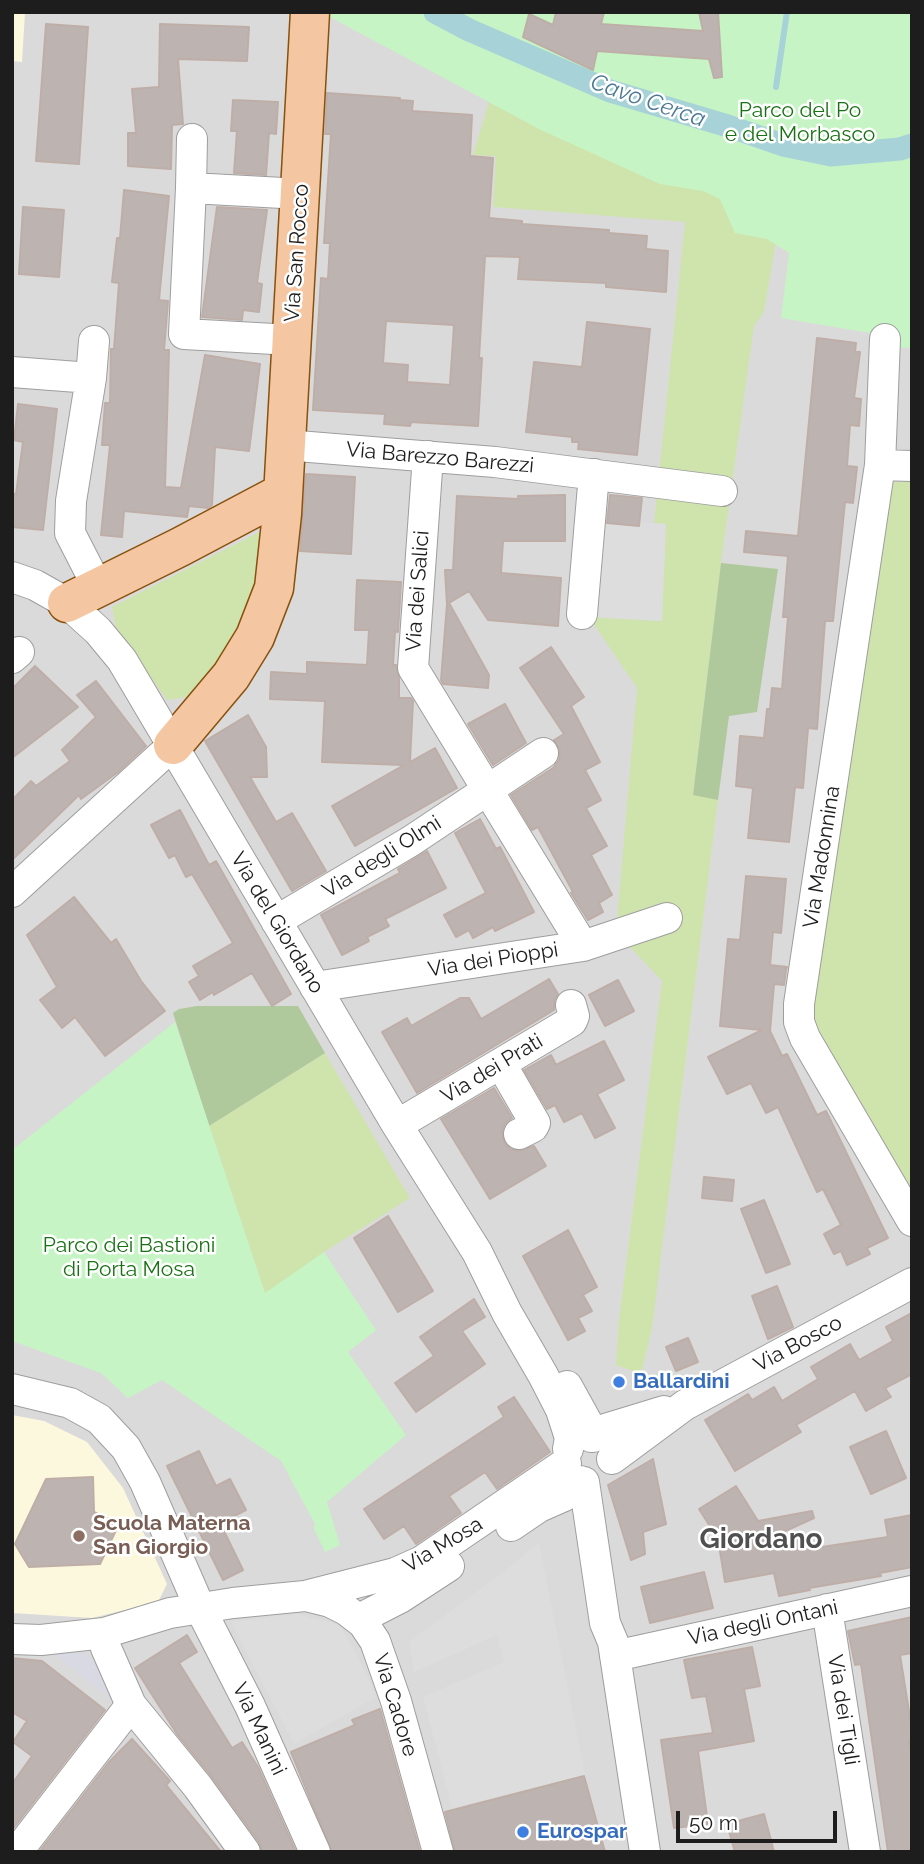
<!DOCTYPE html>
<html>
<head>
<meta charset="utf-8">
<style>
  body { margin:0 }
  #map { position:relative; width:924px; height:1864px; overflow:hidden; background:#ede9e4; font-family:Raleway,sans-serif }
  canvas { display:block }
  .frame { position:absolute; inset:0; border:14px solid #1d1d1d; pointer-events:none }
  .scale { position:absolute; left:676px; top:1811px; width:161px; height:32px; box-sizing:border-box; border:4px solid #1d1d1d; border-top:0; padding-left:9px; font-size:21px; line-height:24px; white-space:nowrap; color:#1d1d1d; -webkit-text-stroke:5px #fff; paint-order:stroke }
</style>
</head>
<body>
<div id="map">
<canvas width="924" height="1864"></canvas>
<div class="frame"></div>
<div class="scale">50 m</div>
</div>
<script>
const g = document.querySelector('canvas').getContext('2d');
g.lineJoin = 'round';
function fillPath(path, color) { g.fillStyle = color; g.fill(path, 'evenodd'); }
const shape = rows => new Path2D(rows.map(r => 'M' + r).join(''));
function strokePath(path, color, width, dash) { g.strokeStyle = color; g.lineWidth = width; g.lineCap = dash ? 'butt' : 'round'; g.setLineDash(dash || []); g.stroke(path); }
function drawText(font, color, halo, rows, align = 'center') {
  g.font = font + ' Raleway,sans-serif'; g.lineWidth = 5; g.setLineDash([]); g.textBaseline = 'middle'; g.strokeStyle = halo; g.fillStyle = color; for (const [text, x, y, turn = 0] of rows) {
    g.save(); g.translate(x, y); g.rotate((+turn || 0) * Math.PI / 180); g.textAlign = isNaN(turn) ? turn : align; if (halo) g.strokeText(text, 0, 0); g.fillText(text, 0, 0); g.restore();
  }
}
const residential = shape([
  [12,12,743,12,912,231,912,1852,12,1852]
]);
const education = shape([
  [12,12,25,12,22,62,12,61],
  [12,1415,44,1421,87,1442,123,1488,167,1584,158,1602,92,1618,12,1613]
]);
const grass = shape([
  [489,102,782,206,764,312,754,326,721,563,693,794,718,800,652,1329,641,1374,616,1365,619,1319,662,981,616,932,637,688,589,617,661,621,666,524,654,523,685,222,493,207,496,156,473,155],
  [891,482,912,482,912,1194,809,1019],
  [267,528,258,578,231,643,194,696,167,700,116,628,112,607],
  [325,1053,410,1198,324,1252,265,1294,209,1126]
]);
const forest = shape([
  [721,563,778,569,757,712,729,716,718,800,693,795],
  [197,1006,298,1006,325,1053,209,1126,173,1013,179,1009]
]);
const park = shape([
  [268,12,912,12,912,348,895,347,870,333,781,318,789,253,767,239,735,233,720,199,703,191,660,184,541,130,328,16],
  [175,1022,265,1293,324,1252,376,1330,348,1352,406,1435,327,1502,340,1545,325,1552,314,1529,315,1524,281,1461,162,1380,128,1398,101,1373,12,1341,12,1150]
]);
const parking = shape([
  [594,520,666,524,662,621,589,617],
  [539,1542,585,1775,452,1808,423,1697,504,1662,497,1635,414,1672,409,1642,502,1573],
  [297,1614,339,1625,357,1655,376,1697,294,1744,231,1622]
]);
const plaza = shape([
  [80,1653,85,1654,97,1663,118,1704,54,1654]
]);
const stream = shape([
  [776,87,787,12]
]);
const canal = shape([
  [435,12,469,30,610,91,728,126,783,145,831,155,900,149,912,145]
]);
const building = shape([
  [556,12,604,12,601,24,703,31,699,12,718,12,722,77,714,78,709,59,597,51,593,70,523,37,529,14,553,25,556,12],
  [46,24,88,27,79,164,36,161,46,24],
  [160,24,249,27,247,61,178,59,183,124,172,125,171,169,128,166,128,133,136,133,132,89,159,87,160,24],
  [327,93,400,98,399,100,413,101,412,111,472,115,470,156,493,158,489,218,522,221,522,224,609,230,609,233,647,236,646,249,668,251,666,292,606,287,606,283,518,279,520,257,485,256,479,358,482,358,478,426,411,422,410,426,384,424,385,414,313,410,321,278,328,279,330,243,324,243,331,134,325,134,327,93],
  [386,321,454,325,450,385,407,382,408,365,383,363,386,321],
  [233,100,278,102,276,134,269,133,266,175,234,173,237,131,231,131,233,100],
  [124,190,169,196,159,300,168,301,164,350,169,350,165,487,181,488,205,355,260,364,249,451,215,447,212,505,208,508,189,506,187,517,124,511,122,537,101,535,110,445,102,445,105,403,110,403,111,349,114,349,119,283,112,282,117,238,120,238,124,190],
  [23,207,64,210,59,277,19,274,23,207],
  [217,207,267,210,257,283,262,284,259,312,243,310,242,320,202,317,217,207],
  [587,322,650,329,637,455,578,449,579,442,572,442,572,437,526,432,534,362,582,367,587,322],
  [817,338,856,343,855,352,860,352,854,398,861,399,859,426,850,425,847,466,857,467,853,503,845,502,833,621,825,621,817,729,808,728,803,788,795,787,789,842,748,838,753,788,736,786,740,736,764,738,767,709,770,709,772,688,782,689,788,617,783,617,788,556,744,552,746,531,798,536,817,338],
  [18,404,57,409,43,530,12,527,12,494,16,494,23,442,14,440,18,404],
  [306,474,355,477,351,554,300,551,306,474],
  [565,495,565,541,503,541,501,573,561,578,558,626,488,620,469,591,449,603,489,675,488,688,443,684,441,680,447,604,445,570,453,570,457,496,518,499,518,496,565,495],
  [610,495,642,498,639,526,607,523,610,495],
  [357,580,401,582,398,632,395,631,393,665,396,665,399,678,399,698,411,698,413,701,410,762,435,748,457,788,355,846,332,806,404,765,322,762,325,701,270,699,271,672,307,674,307,662,367,665,369,630,355,630,357,580],
  [551,647,584,697,571,706,600,762,585,770,601,800,586,808,607,846,591,855,612,895,599,903,603,912,588,920,571,893,573,892,538,827,532,830,511,795,553,768,559,760,560,751,554,740,564,734,520,668,551,647],
  [35,666,78,707,12,758,12,689,35,666],
  [96,681,146,746,118,772,81,799,79,795,12,860,12,800,31,781,36,786,70,761,62,750,96,717,77,695,96,681],
  [505,704,526,743,493,765,468,724,505,704],
  [248,715,266,747,267,777,250,777,276,822,292,813,326,871,292,891,205,741,248,715],
  [180,810,209,865,216,861,291,994,272,1006,252,973,214,995,213,992,200,1000,189,982,199,976,193,966,233,943,192,874,186,877,175,855,169,858,151,825,180,810],
  [480,819,496,849,500,847,534,912,495,931,493,927,473,938,469,930,456,937,444,915,486,893,455,833,480,819],
  [427,851,446,888,385,919,389,926,367,937,369,941,342,955,321,915,400,873,398,869,427,851],
  [746,876,786,879,781,933,773,932,770,965,787,967,786,970,784,985,774,984,770,1031,782,1056,787,1054,817,1115,826,1111,888,1238,867,1248,870,1254,847,1265,841,1251,834,1254,824,1234,841,1225,823,1189,817,1192,778,1107,766,1113,751,1083,727,1094,708,1057,762,1030,720,1026,728,939,740,940,746,876],
  [74,897,111,943,116,939,141,981,165,1011,105,1056,75,1017,62,1028,40,1000,57,987,27,935,74,897],
  [549,979,558,994,554,1001,554,1010,417,1093,382,1032,407,1018,411,1026,460,998,469,998,481,1019,549,979],
  [618,980,634,1011,605,1026,589,995,618,980],
  [604,1041,624,1080,597,1094,615,1128,595,1138,582,1113,564,1122,555,1105,547,1109,524,1070,551,1055,556,1065,604,1041],
  [494,1088,512,1118,505,1124,502,1132,504,1142,510,1149,517,1151,534,1146,546,1166,490,1199,441,1119,494,1088],
  [704,1177,734,1180,732,1201,702,1198,704,1177],
  [764,1200,790,1264,766,1273,741,1209,764,1200],
  [388,1216,433,1291,398,1312,354,1238,388,1216],
  [568,1230,597,1287,583,1295,592,1311,578,1318,585,1331,568,1340,523,1256,568,1230],
  [777,1286,793,1327,768,1339,752,1296,777,1286],
  [474,1299,485,1317,462,1331,485,1364,416,1412,395,1383,434,1356,420,1337,474,1299],
  [912,1313,912,1374,885,1388,891,1397,866,1411,855,1391,796,1425,801,1432,735,1471,705,1420,748,1394,752,1400,774,1387,782,1401,818,1379,811,1367,850,1344,859,1360,893,1341,886,1327,912,1313],
  [688,1338,698,1362,676,1371,666,1347,688,1338],
  [514,1397,550,1452,497,1489,485,1472,449,1496,461,1513,416,1544,404,1526,384,1539,364,1509,504,1417,498,1407,514,1397],
  [886,1431,906,1478,871,1494,850,1447,886,1431],
  [199,1451,216,1486,230,1479,246,1510,220,1523,243,1570,223,1580,167,1466,199,1451],
  [653,1459,666,1524,643,1532,645,1554,631,1560,608,1485,653,1459],
  [93,1477,94,1512,119,1524,100,1564,29,1567,15,1544,46,1479,93,1477],
  [736,1486,758,1521,812,1511,814,1518,781,1533,783,1541,800,1538,802,1550,888,1537,885,1520,912,1515,912,1567,880,1573,881,1576,809,1588,810,1590,779,1596,774,1573,725,1582,718,1539,699,1509,736,1486],
  [704,1572,713,1608,650,1623,641,1587,704,1572],
  [912,1617,912,1653,900,1655,912,1730,912,1740,909,1741,912,1759,912,1852,888,1852,861,1664,855,1665,848,1631,912,1617],
  [187,1635,197,1652,179,1663,232,1748,242,1742,258,1767,296,1852,262,1852,259,1842,212,1777,177,1734,135,1668,187,1635],
  [752,1647,760,1686,744,1689,754,1741,698,1751,708,1824,674,1828,661,1740,713,1733,706,1696,692,1698,684,1660,752,1647],
  [12,1658,42,1661,105,1710,12,1830,12,1784,32,1756,13,1742,27,1721,12,1712,12,1658],
  [380,1709,420,1852,332,1852,291,1752,355,1725,352,1720,380,1709],
  [132,1739,170,1781,166,1785,221,1852,39,1852,109,1762,132,1739],
  [584,1776,605,1852,455,1852,445,1812,584,1776],
  [764,1814,774,1852,735,1852,727,1824,764,1814]
]);
const minor = shape([
  [191,188,192,139],
  [292,340,184,334,191,188,301,194],
  [94,341,91,378,71,501,70,533,91,574,102,586],
  [12,372,91,378],
  [285,445,495,462,722,491],
  [428,456,413,668,583,946],
  [880,465,885,339],
  [912,466,880,465,799,1004,799,1022,805,1038,912,1221],
  [12,577,35,585,67,603,98,631,122,660,397,1125,477,1252,507,1313,543,1375,561,1410,570,1438,568,1449],
  [582,614,594,474],
  [12,658,19,652],
  [12,892,173,745],
  [276,921,411,841,543,753],
  [315,987,583,946,667,918],
  [501,1064,535,1123,533,1127,519,1134],
  [397,1125,572,1021,574,1016,571,1005],
  [567,1386,588,1424,591,1437],
  [12,1389,70,1403,99,1419,126,1448,145,1482,200,1608,250,1706,315,1852],
  [593,1437,605,1429,664,1411],
  [612,1459,685,1405,912,1283],
  [584,1482,605,1623,613,1642,645,1852],
  [511,1526,539,1507,564,1496,580,1481],
  [306,1596,330,1602,346,1610,363,1623,375,1641,396,1701,438,1852],
  [827,1609,865,1852],
  [359,1619,400,1598,449,1566],
  [104,1633,106,1648,131,1705,198,1787,245,1852],
  [12,1639,41,1640,104,1633,170,1613,233,1603,305,1596,395,1573,422,1561,566,1463],
  [615,1656,912,1591],
  [17,1852,131,1705]
]);
const major = shape([
  [67,603,180,547,282,493],
  [173,745,231,676,255,637,274,588,282,514,310,12]
]);
const markers = [
  [619,1382,7,"#3f7fe0"],
  [79,1536,7,"#8d6e63"],
  [523,1832,7,"#3f7fe0"]
];
const parkNames = [
  ["Parco del Po",800,111],
  ["e del Morbasco",800,135],
  ["Parco dei Bastioni",129,1246],
  ["di Porta Mosa",129,1270]
];
const streetNames = [
  ["Via San Rocco",297,253,-86],
  ["Via Barezzo Barezzi",440,458,5],
  ["Via dei Salici",418,591,-86],
  ["Via degli Olmi",382,857,-32],
  ["Via Madonnina",822,857,-81],
  ["Via del Giordano",277,923,59],
  ["Via dei Pioppi",493,960,-9],
  ["Via dei Prati",492,1069,-31],
  ["Via Bosco",798,1344,-28],
  ["Via Mosa",443,1545,-31],
  ["Via degli Ontani",763,1623,-12],
  ["Via Cadore",395,1705,73],
  ["Via dei Tigli",843,1710,81],
  ["Via Manini",259,1729,65]
];
const shopNames = [
  ["Ballardini",633,1382],
  ["Eurospar",537,1832]
];
const educationNames = [
  ["Scuola Materna",93,1524],
  ["San Giorgio",93,1548]
];
const waterNames = [
  ["Cavo Cerca",648,101,19]
];
const districtNames = [
  ["Giordano",761,1540]
];
fillPath(residential, '#dbdada');
fillPath(education, '#fcf8de');
fillPath(grass, '#cfe4ad');
fillPath(forest, '#afc99c');
fillPath(park, '#c6f4c4');
fillPath(parking, '#ddd');
fillPath(plaza, '#d8d9e3');
strokePath(stream, '#a7d3d8', 6);
strokePath(canal, '#a7d3d8', 23);
fillPath(building, '#bdb4b1');
strokePath(building, '#beaea7', 2);
strokePath(minor, '#9e9e9e', 32);
strokePath(major, '#8a510c', 41);
strokePath(minor, '#fff', 30);
strokePath(major, '#f4c6a2', 38);
for (const [x, y, r, color] of markers) { const dot = new Path2D(); dot.arc(x, y, r, 0, 2 * Math.PI); g.fillStyle = color; g.fill(dot); strokePath(dot, '#fff', 2.5); }
drawText('21px', '#187214', '#fff', parkNames);
drawText('21px', '#1d1d1d', '#fff', streetNames);
drawText('bold 21px', '#366cbe', '#fff', shopNames, 'left');
drawText('bold 21px', '#785e54', '#fff', educationNames, 'left');
drawText('italic 23px', '#4c7995', '#fff', waterNames);
drawText('bold 28px', '#505050', '#fff', districtNames);
</script>
</body>
</html>
